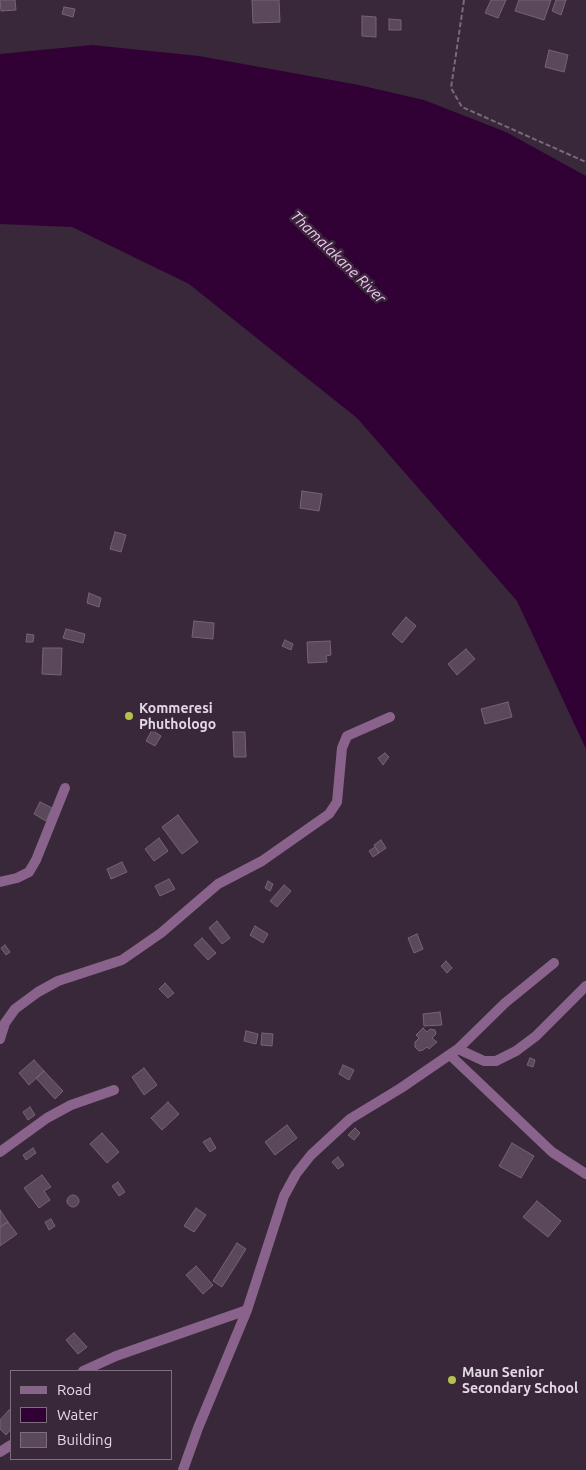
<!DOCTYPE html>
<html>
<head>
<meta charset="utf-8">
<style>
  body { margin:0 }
  #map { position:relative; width:586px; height:1470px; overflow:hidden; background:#39283a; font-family:Ubuntu,sans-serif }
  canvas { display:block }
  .legend { position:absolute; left:10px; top:1370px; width:162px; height:90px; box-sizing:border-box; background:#39283a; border:1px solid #7d6e7e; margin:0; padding:6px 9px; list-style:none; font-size:15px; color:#e3d8e3 }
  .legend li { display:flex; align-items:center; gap:10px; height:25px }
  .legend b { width:25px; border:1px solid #7d6e7e }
</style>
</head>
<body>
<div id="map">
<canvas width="586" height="1470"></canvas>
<ul class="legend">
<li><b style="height:6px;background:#89638b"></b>Road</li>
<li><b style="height:14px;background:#310035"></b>Water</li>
<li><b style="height:14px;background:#5b495b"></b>Building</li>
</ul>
</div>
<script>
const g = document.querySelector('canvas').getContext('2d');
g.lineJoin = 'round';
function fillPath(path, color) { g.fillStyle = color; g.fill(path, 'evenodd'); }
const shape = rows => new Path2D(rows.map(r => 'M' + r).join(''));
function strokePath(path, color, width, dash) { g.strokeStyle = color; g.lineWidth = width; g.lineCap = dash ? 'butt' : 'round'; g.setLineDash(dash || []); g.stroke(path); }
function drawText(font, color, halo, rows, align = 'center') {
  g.font = font + ' Ubuntu,sans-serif'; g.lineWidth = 5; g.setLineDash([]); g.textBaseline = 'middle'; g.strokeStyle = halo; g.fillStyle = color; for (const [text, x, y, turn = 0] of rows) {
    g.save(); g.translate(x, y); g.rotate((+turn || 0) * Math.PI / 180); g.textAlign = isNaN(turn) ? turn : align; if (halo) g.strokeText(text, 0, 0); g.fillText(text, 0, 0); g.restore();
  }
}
const water = shape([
  [92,45,199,56,359,85,424,100,506,132,586,176,586,749,517,601,357,418,189,284,72,227,0,224,0,54]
]);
const building = shape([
  [0,0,15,0,16,10,1,11,0,0],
  [252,0,279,0,280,22,253,23,252,0],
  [491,0,506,0,498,18,485,13,491,0],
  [519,0,551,0,544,20,515,11,519,0],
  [556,0,566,0,561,15,552,11,556,0],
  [64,7,75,9,73,17,62,14,64,7],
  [362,16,376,17,376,37,362,36,362,16],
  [389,19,401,20,401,30,389,30,389,19],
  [549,50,568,55,564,72,545,67,549,50],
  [302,491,322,494,319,511,300,508,302,491],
  [115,532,126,535,121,552,110,549,115,532],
  [89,593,101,598,99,607,87,603,89,593],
  [406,617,416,626,402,643,392,634,406,617],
  [194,621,214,623,213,639,192,637,194,621],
  [66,629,85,634,83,643,63,638,66,629],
  [27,634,34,635,33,642,26,642,27,634],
  [285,640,293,644,291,650,282,646,285,640],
  [330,641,331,655,326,656,327,662,308,663,307,642,330,641],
  [43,648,62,648,61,675,42,674,43,648],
  [466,649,475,659,457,675,448,664,466,649],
  [508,702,512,717,485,724,481,709,508,702],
  [152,730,161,736,155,746,146,741,152,730],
  [233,732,245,732,246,757,234,757,233,732],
  [385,753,389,757,383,765,378,758,385,753],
  [40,802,52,808,46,821,34,814,40,802],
  [178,815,198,842,182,854,162,827,178,815],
  [159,838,168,851,154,861,145,849,159,838],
  [381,840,386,848,379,853,374,845,381,840],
  [375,847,379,853,373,857,369,851,375,847],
  [122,862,127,872,111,879,107,869,122,862],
  [169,879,175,889,160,896,155,886,169,879],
  [268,881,273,884,270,891,265,888,268,881],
  [284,885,291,891,277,907,270,901,284,885],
  [217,921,230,938,222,944,209,928,217,921],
  [255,926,268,934,263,943,250,935,255,926],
  [417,934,423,949,414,953,408,938,417,934],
  [202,938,216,953,208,960,194,945,202,938],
  [5,945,10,952,6,955,1,948,5,945],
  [446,961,452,968,447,973,441,966,446,961],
  [165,983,174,993,168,998,159,989,165,983],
  [440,1012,442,1025,424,1026,423,1014,440,1012],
  [423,1028,427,1032,430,1029,435,1030,436,1034,432,1038,437,1042,429,1049,427,1047,423,1050,419,1051,415,1047,415,1042,419,1038,416,1035,423,1028],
  [246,1031,258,1034,256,1044,244,1041,246,1031],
  [262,1033,273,1034,272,1046,261,1045,262,1033],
  [530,1058,535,1060,533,1067,527,1065,530,1058],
  [34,1060,44,1071,29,1085,19,1073,34,1060],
  [343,1065,354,1070,349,1080,339,1074,343,1065],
  [144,1068,157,1085,144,1095,132,1077,144,1068],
  [44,1071,63,1091,55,1099,36,1078,44,1071],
  [168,1102,179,1114,162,1130,151,1118,168,1102],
  [30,1107,35,1115,28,1120,23,1112,30,1107],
  [287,1125,297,1138,275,1155,265,1142,287,1125],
  [355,1128,360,1133,354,1140,348,1135,355,1128],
  [102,1133,119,1152,107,1163,90,1144,102,1133],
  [210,1138,216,1148,210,1152,203,1142,210,1138],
  [512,1143,534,1156,521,1178,499,1166,512,1143],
  [33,1148,36,1153,26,1160,23,1155,33,1148],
  [338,1157,344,1165,338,1169,332,1162,338,1157],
  [42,1175,51,1187,44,1191,50,1200,39,1208,24,1188,42,1175],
  [118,1182,125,1192,119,1196,112,1186,118,1182],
  '67 1201a6 6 0 1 1 12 0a6 6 0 1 1-12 0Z',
  [537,1201,561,1221,548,1237,523,1217,537,1201],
  [196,1208,206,1215,194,1232,184,1226,196,1208],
  [0,1210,8,1222,0,1227,0,1210],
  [51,1219,55,1226,49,1230,45,1222,51,1219],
  [8,1222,17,1234,0,1246,0,1227,8,1222],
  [237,1243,246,1249,222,1287,213,1281,237,1243],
  [196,1266,213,1285,203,1294,186,1275,196,1266],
  [74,1333,87,1347,78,1354,66,1340,74,1333],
  [9,1410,11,1412,11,1429,6,1435,0,1429,0,1420,9,1410]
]);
const path = shape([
  [464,0,451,88,462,107,586,162]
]);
const minor = shape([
  [0,882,17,878,29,872,36,860,65,788],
  [0,1039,5,1023,15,1009,38,992,58,981,122,960,161,933,218,884,262,861,329,814,337,802,342,748,347,736,390,717],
  [458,1049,484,1061,496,1061,516,1051,536,1036,586,986],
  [450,1055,552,1152,586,1174],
  [0,1152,47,1118,71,1105,114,1090],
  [83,1371,116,1356,247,1310],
  [0,1452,11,1445],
  [183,1470,198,1428,247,1310,284,1196,296,1174,311,1155,350,1119,401,1088,458,1049,505,1003,554,963]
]);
const markers = [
  [129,716,5,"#b5c24a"],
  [452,1380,5,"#b5c24a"]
];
const poiNames = [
  ["Kommeresi",139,708],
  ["Phuthologo",139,724],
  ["Maun Senior",462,1372],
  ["Secondary School",462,1388]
];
const waterNames = [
  ["Thamalakane River",338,257,44]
];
fillPath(water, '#310035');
fillPath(building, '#5b495b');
strokePath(building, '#766376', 1);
strokePath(path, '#796a7a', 2, [5, 2.5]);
strokePath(minor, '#89638b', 10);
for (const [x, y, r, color] of markers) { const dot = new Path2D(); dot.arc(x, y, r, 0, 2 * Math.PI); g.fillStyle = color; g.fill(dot); strokePath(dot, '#39283a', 2); }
drawText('bold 14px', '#e3d8e3', '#39283a', poiNames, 'left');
drawText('italic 15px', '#f4c4f5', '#39283a', waterNames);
</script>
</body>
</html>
